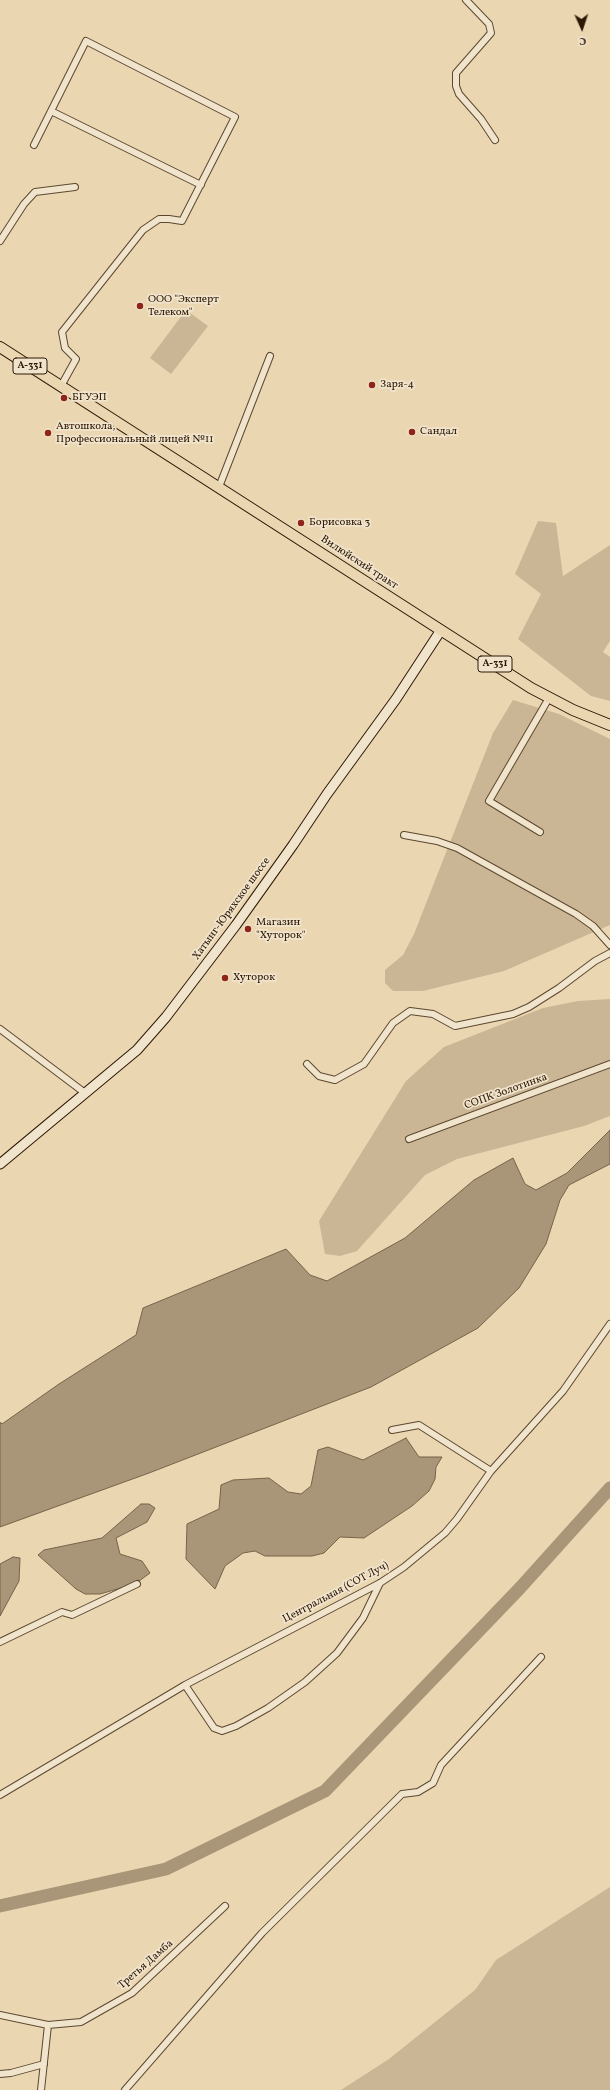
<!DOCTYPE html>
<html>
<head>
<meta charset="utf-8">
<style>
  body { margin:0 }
  #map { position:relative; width:610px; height:2090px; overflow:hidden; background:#ead6b1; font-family:Vollkorn,serif }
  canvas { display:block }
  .north { position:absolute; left:562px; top:8px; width:40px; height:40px; -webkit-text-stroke:3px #f1e4cc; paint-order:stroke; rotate:177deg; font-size:11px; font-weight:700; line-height:16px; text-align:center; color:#2c1805 }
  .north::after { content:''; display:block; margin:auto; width:14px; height:18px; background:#2c1805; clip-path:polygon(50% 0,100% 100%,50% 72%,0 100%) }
</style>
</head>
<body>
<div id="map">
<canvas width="610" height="2090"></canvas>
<div class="north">С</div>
</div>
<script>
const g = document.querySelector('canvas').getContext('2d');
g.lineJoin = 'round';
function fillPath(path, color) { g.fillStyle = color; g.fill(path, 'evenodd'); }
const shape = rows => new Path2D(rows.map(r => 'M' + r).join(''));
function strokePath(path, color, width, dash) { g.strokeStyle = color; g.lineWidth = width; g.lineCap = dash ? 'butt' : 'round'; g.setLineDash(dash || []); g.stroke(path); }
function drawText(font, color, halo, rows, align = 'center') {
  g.font = font + ' Vollkorn,serif'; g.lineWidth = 3.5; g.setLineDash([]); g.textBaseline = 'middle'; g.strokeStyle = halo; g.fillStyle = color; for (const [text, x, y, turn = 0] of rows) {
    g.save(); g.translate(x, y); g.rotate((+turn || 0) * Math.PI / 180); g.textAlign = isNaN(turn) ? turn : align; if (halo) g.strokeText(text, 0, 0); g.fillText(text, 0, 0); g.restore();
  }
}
const green = shape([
  [186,310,208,326,171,374,150,358],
  [538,521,556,523,563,576,610,545,610,641,603,652,610,657,610,701,591,696,518,639,541,594,515,574],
  [513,700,559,714,610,739,610,925,504,971,423,991,393,991,385,983,385,970,403,955,414,934,493,733],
  [610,999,610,1116,584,1126,457,1159,425,1175,357,1251,340,1256,325,1254,319,1221,406,1081,444,1047,543,1008,578,1001],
  [610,1887,610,2090,341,2090,389,2059,475,1990,496,1960]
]);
const water = shape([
  [610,1130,610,1164,569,1185,560,1200,546,1244,519,1288,478,1328,371,1387,149,1473,0,1527,0,1422,2,1424,59,1384,136,1335,143,1308,286,1249,310,1275,327,1281,405,1238,474,1180,513,1158,525,1184,536,1190,567,1173,610,1130],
  [406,1438,419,1457,442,1457,436,1467,435,1479,429,1491,412,1506,364,1538,340,1537,324,1553,312,1556,265,1556,255,1551,243,1553,225,1566,215,1589,186,1559,187,1524,219,1509,221,1485,233,1480,269,1478,288,1492,301,1494,311,1486,318,1450,328,1447,363,1460,406,1438],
  [141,1504,149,1504,155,1508,147,1522,116,1538,120,1554,142,1561,150,1573,135,1584,100,1594,85,1594,76,1589,38,1555,44,1550,102,1538,141,1504],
  [13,1557,20,1558,19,1581,0,1616,0,1564,13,1557]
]);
const river = shape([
  [0,1906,166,1869,325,1791,520,1588,610,1488]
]);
const street = shape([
  [466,0,489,24,491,33,456,73,456,86,459,94,481,119,495,140],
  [51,111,201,185],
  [34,145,86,41,235,117,182,221,169,219,159,219,143,230,62,332,65,348,76,359,61,386],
  [0,241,24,204,35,192,75,187],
  [219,487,270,356],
  [540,832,489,801,549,698],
  [404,835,437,841,457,848,576,914,593,926,610,945],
  [0,1029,85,1093],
  [307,1064,319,1076,335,1080,364,1064,393,1023,410,1011,433,1014,455,1026,513,1014,529,1007,559,988,595,961,610,953],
  [409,1139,610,1064],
  [392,1430,419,1425,491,1471],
  [0,1642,62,1612,72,1615,137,1584],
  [185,1685,214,1728,222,1731,236,1726,268,1708,305,1682,337,1653,363,1618,380,1583],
  [0,1795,185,1685,380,1583,404,1567,445,1533,457,1519,491,1471,563,1391,610,1324],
  [0,2015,48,2025,81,2022,132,1993,225,1906],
  [0,2074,11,2073,44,2064],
  [41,2090,48,2025],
  [125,2090,262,1933,402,1794,418,1792,433,1783,441,1765,541,1657]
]);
const secondary = shape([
  [0,1164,137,1050,166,1017,236,925,293,845,327,794,396,699,441,630]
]);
const primary = shape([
  [0,347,531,688,573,710,610,725]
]);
const markers = [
  [140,306,4,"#8f2418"],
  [372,385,4,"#8f2418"],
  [64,398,4,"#8f2418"],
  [412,432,4,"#8f2418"],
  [48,433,4,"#8f2418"],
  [301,523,4,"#8f2418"],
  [248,929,4,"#8f2418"],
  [225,978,4,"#8f2418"]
];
const shields = [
  [30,366,34],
  [495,664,34]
];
const shieldNames = [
  ["А-331",30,366],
  ["А-331",495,664]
];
const poiNames = [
  ["ООО \"Эксперт",148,300],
  ["Телеком\"",148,313],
  ["Заря-4",380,385],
  ["БГУЭП",72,398],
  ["Автошкола,",56,427],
  ["Профессиональный лицей №11",56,440],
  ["Сандал",420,432],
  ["Борисовка 3",309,523],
  ["Магазин",256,923],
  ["\"Хуторок\"",256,936],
  ["Хуторок",233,978]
];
const streetNames = [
  ["Вилюйский тракт",359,563,33],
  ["Хатынг-Юряхское шоссе",232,909,-54],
  ["СОПК Золотинка",506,1092,-20],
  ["Центральная (СОТ Луч)",336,1593,-28],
  ["Третья Дамба",146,1965,-41]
];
fillPath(green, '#cab694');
fillPath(water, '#a99577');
strokePath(water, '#776349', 1);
strokePath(river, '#a99577', 13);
strokePath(street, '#5c4830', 8);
strokePath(secondary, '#2c1805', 11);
strokePath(primary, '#2c1805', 12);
strokePath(street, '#f1e4cc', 6);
strokePath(secondary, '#f1e4cc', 9);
strokePath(primary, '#ead6b1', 10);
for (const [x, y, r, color] of markers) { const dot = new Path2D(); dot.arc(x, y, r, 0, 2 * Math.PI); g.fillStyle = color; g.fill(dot); strokePath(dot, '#f1e4cc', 1.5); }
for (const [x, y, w] of shields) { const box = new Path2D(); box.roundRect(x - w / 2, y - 8, w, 16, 3); g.fillStyle = '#f1e4cc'; g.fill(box); strokePath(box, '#2c1805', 1); }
drawText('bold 10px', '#2c1805', null, shieldNames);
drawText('11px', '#2c1805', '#f1e4cc', poiNames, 'left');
drawText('11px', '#2c1805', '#f1e4cc', streetNames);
</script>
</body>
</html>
